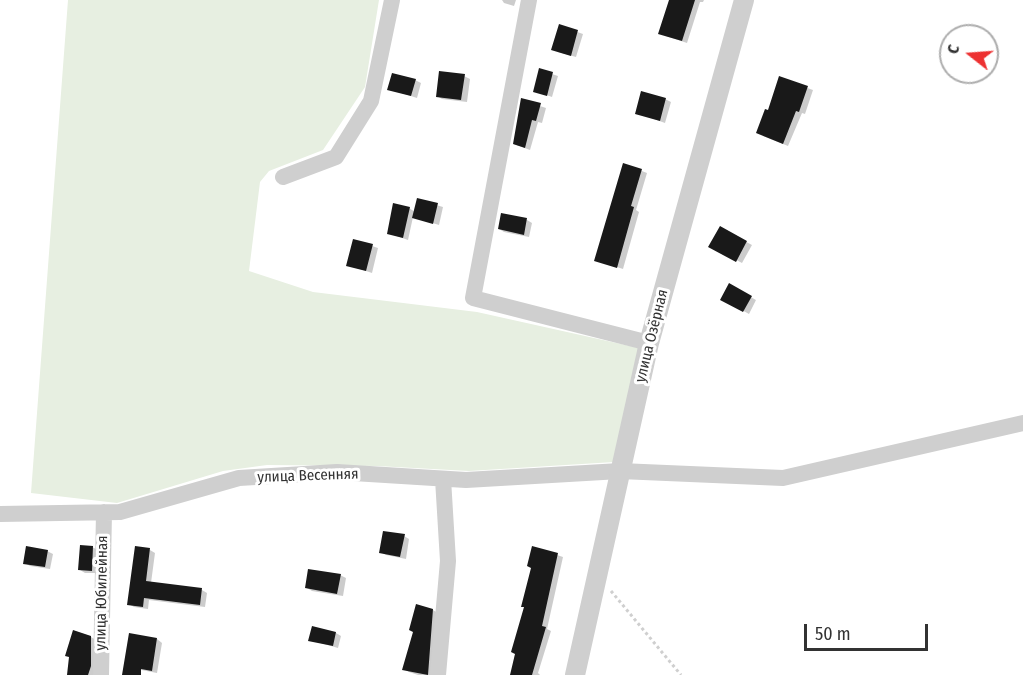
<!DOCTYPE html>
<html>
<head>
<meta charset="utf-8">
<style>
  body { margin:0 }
  #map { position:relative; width:1023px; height:675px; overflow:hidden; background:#fff; font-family:"Fira Sans Condensed",sans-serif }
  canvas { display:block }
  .north { position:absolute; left:939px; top:24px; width:60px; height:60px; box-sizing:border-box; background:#fff; border:2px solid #adadad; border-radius:50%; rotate:287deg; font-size:16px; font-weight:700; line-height:24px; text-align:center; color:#323232 }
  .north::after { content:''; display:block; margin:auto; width:21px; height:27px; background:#ed3131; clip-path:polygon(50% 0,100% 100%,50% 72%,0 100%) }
  .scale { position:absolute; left:804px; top:624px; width:124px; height:27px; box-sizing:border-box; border:3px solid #323232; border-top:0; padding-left:8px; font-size:18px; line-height:21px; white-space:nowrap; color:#323232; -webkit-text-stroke:4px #fff; paint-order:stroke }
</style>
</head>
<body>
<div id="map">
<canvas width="1023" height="675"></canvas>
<div class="north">С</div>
<div class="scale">50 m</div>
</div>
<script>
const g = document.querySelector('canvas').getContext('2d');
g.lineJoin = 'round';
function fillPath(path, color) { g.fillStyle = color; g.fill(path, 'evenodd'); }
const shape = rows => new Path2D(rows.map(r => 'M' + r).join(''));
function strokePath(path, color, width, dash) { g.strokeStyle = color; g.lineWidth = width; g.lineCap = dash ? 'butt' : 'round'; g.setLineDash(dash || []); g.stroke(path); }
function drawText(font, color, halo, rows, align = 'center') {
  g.font = font + ' "Fira Sans Condensed",sans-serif'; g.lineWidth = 6; g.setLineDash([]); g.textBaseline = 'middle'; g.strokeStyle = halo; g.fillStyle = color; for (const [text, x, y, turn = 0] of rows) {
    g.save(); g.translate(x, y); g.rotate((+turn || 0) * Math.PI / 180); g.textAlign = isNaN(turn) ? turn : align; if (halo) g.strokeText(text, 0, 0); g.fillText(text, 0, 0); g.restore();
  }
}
const green = shape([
  [68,0,379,0,365,87,323,150,269,171,260,182,249,271,313,292,477,312,639,348,614,462,469,471,377,466,267,465,223,471,117,503,31,493]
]);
const shadow = shape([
  [502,0,516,0,514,6,504,3],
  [675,0,704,0,703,2,700,2,687,43,666,36],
  [560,26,583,34,576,57,558,52],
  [540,70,558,76,552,97,535,91],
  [464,76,470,79,467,102,442,99,437,96],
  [780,78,813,90,805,114,802,113,788,146,763,136],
  [415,80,421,83,417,98,389,89],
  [665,99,671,102,665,123,637,113],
  [522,100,546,108,542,123,538,122,530,150,514,144],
  [624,164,647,173,636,210,639,212,623,269,596,260],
  [419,200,443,207,439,225,413,217,408,240,388,233,409,208,415,212],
  [502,215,527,220,532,223,529,237,504,232,499,229],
  [720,228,752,245,742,263,710,246],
  [354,240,378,248,372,273,348,265],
  [729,285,756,300,749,314,722,299],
  [404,536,409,539,406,559,386,555,381,552],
  [92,547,98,550,97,573,85,573,80,570],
  [533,547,563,557,547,629,551,631,538,673,540,675,511,675,532,568],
  [136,548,150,550,155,553,151,583,202,590,207,593,205,607,149,600,148,609,134,607,129,604],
  [47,551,53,554,50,569,30,566,25,563],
  [340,575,346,578,343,596,312,591,307,588],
  [433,610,438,613,433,675,418,675,409,672,404,669],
  [336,633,341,636,338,648,310,640],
  [131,635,157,639,162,643,157,673,131,668],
  [91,637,96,640,94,675,68,675]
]);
const building = shape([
  [669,0,695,0,682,41,658,34],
  [559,24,578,30,571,56,551,50],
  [539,68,553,72,547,96,533,92],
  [439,71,465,74,461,100,436,97],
  [392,73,416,79,411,96,387,90],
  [779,76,808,86,799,112,796,111,783,144,756,133,765,109,768,110],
  [641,91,666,98,660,121,635,114],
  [521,98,541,103,536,121,532,120,525,148,513,144],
  [623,163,642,169,631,206,634,207,617,268,594,261],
  [417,198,438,203,433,224,412,218],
  [393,203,410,207,403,238,387,234],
  [501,213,527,218,524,235,498,229],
  [720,226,747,241,736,262,708,247],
  [353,239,373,244,366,271,346,266],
  [729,283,752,296,743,312,720,300],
  [383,531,405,534,400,557,379,553],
  [80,545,93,546,92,571,78,570],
  [26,546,48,550,45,567,23,564],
  [135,546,150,548,146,581,202,588,200,605,144,598,143,607,127,605],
  [532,546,558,553,542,626,546,627,532,675,510,675,515,654,511,652,524,607,521,607,531,568,527,566],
  [308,569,341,574,337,594,305,588],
  [416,604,433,609,428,675,402,670,413,632,409,630],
  [312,626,336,632,333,646,308,641],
  [73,630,91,636,91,666,88,675,67,675,69,657,65,656],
  [129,633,157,638,152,671,141,669,141,675,122,675]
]);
const path = shape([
  [611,591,681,675]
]);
const minor = shape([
  [529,0,473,298,649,343],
  [283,177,336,157,371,101,392,0],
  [0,514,120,512,239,478,337,472,466,480,620,471,783,478,1023,423],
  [101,675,104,512],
  [438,675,448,561,443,479]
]);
const tertiary = shape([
  [575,675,649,343,744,0]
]);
const streetNames = [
  ["улица Озёрная",652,336,-76],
  ["улица Весенняя",308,476,-2],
  ["улица Юбилейная",102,593,-89]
];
fillPath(green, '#e7efe1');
fillPath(shadow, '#0003');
fillPath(building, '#191919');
strokePath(path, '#cfcfcf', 3, [3, 3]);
strokePath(minor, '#cfcfcf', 16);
strokePath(tertiary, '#cfcfcf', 20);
drawText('15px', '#323232', '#fff', streetNames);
</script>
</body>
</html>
